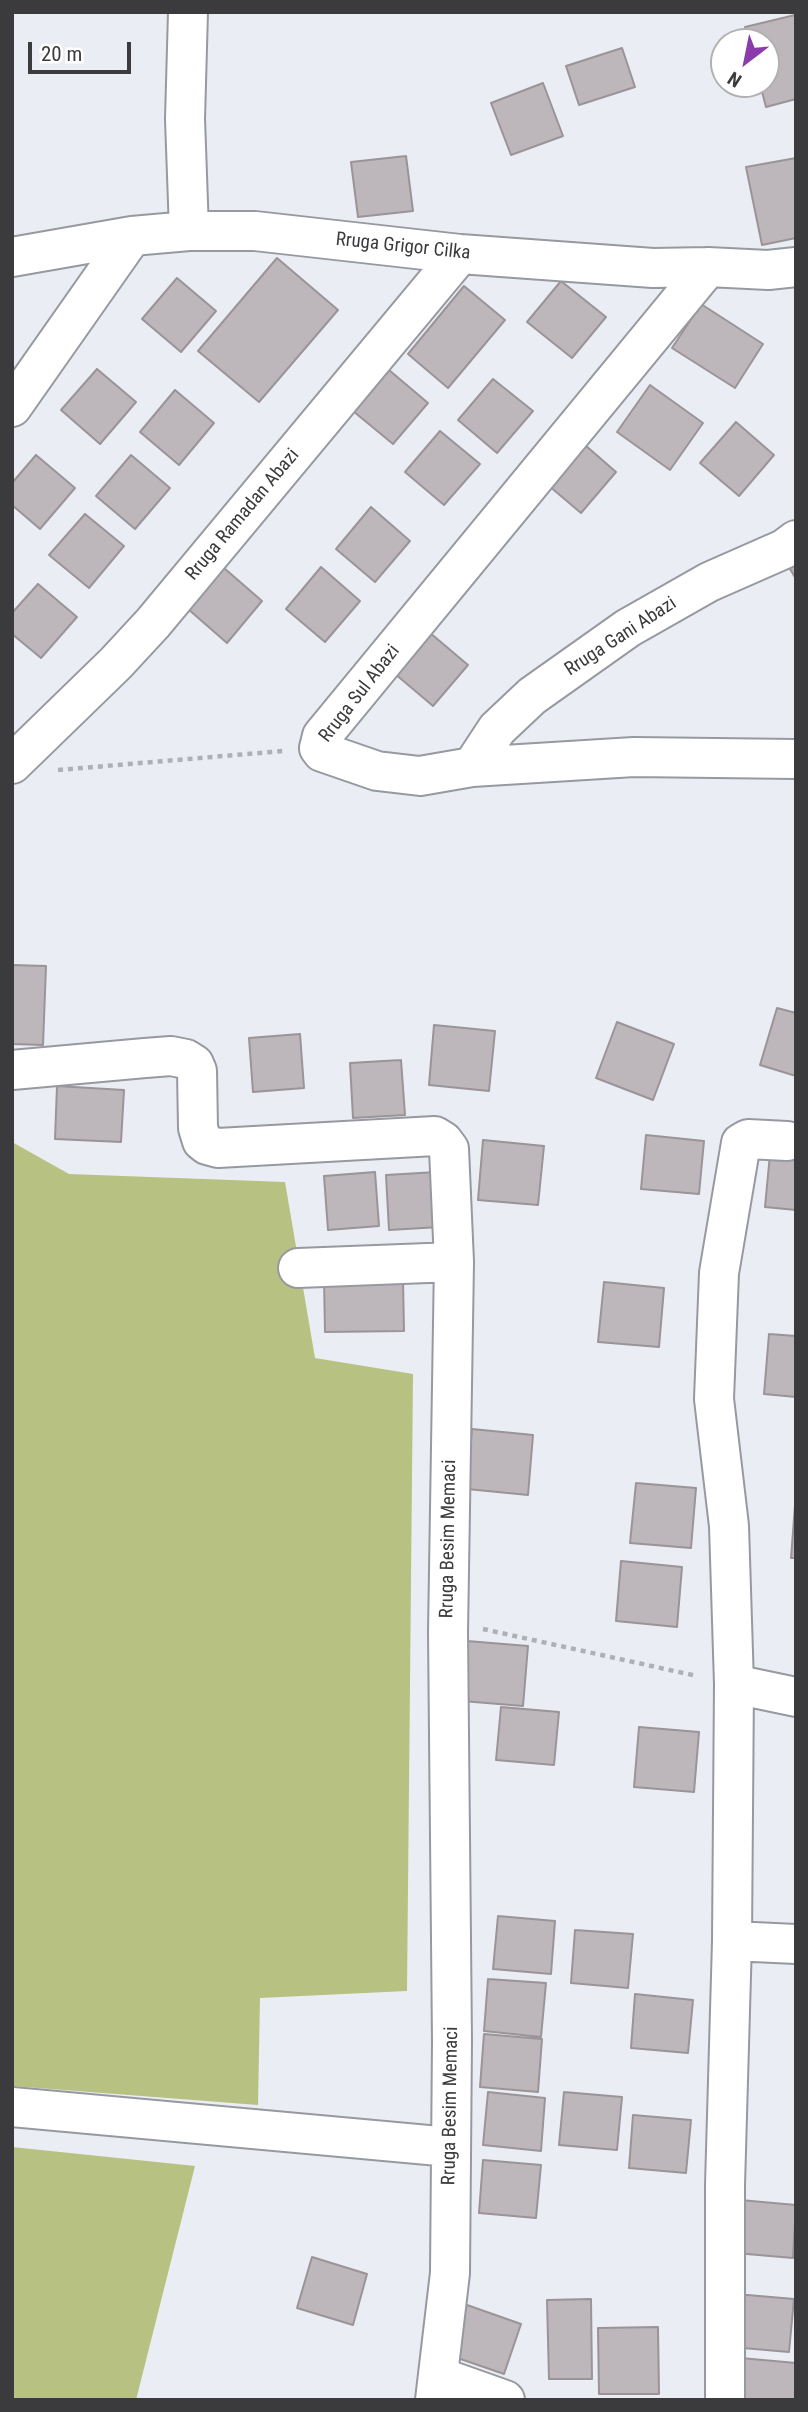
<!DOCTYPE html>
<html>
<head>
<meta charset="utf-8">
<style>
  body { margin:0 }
  #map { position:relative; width:808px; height:2412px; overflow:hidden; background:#ebedf4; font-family:"Roboto Condensed",sans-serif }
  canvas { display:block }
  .frame { position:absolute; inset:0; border:14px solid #3b3b3e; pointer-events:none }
  .north { position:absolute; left:710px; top:28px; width:70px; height:70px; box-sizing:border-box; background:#fff; border:2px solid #b1b1b2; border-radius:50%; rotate:212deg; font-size:19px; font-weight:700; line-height:28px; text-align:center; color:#3b3b3e }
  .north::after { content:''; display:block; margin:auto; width:24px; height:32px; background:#8c3baa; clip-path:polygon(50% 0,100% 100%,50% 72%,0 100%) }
  .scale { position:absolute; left:28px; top:42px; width:103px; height:32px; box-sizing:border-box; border:4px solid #3b3b3e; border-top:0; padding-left:9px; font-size:21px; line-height:24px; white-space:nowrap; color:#3b3b3e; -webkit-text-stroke:5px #fff; paint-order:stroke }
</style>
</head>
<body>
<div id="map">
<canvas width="808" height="2412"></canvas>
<div class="frame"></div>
<div class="north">N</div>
<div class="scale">20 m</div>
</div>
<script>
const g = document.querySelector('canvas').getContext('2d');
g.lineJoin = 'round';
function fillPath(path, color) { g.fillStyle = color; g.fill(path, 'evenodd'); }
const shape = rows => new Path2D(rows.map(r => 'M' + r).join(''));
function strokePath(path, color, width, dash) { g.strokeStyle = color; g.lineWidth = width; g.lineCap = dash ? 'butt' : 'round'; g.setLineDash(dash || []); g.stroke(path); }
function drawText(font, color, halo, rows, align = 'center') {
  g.font = font + ' "Roboto Condensed",sans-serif'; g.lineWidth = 6; g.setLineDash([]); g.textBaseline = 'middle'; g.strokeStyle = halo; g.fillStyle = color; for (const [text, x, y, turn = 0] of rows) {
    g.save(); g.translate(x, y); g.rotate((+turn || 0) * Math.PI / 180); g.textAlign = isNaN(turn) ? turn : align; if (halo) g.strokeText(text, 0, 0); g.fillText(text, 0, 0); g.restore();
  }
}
const green = shape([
  [12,1142,69,1174,285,1182,315,1358,413,1374,407,1991,260,1998,258,2105,12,2086],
  [12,2147,195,2166,136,2400,12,2400]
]);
const building = shape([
  [795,15,796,99,766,107,760,84,766,84,766,42,749,42,745,27,795,15],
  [622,48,635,87,579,105,566,66,622,48],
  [543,83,563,136,511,155,491,103,543,83],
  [406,156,413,211,358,217,351,162,406,156],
  [796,158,796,238,762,245,746,167,796,158],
  [277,258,338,310,259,402,198,351,277,258],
  [177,278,216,311,181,352,142,319,177,278],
  [561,281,606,317,572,358,527,322,561,281],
  [464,286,505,320,448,388,408,354,464,286],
  [701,304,763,344,735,388,672,348,701,304],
  [97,369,136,402,100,444,61,410,97,369],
  [389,370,428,403,393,444,353,411,389,370],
  [493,379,533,411,497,453,458,420,493,379],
  [650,385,703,423,670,470,617,432,650,385],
  [175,390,214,423,179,465,140,432,175,390],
  [736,422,774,455,739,496,700,463,736,422],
  [440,431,480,464,444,505,405,472,440,431],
  [577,438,616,472,581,513,542,480,577,438],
  [36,455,75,488,40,529,12,505,12,483,36,455],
  [131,455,170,488,135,529,96,496,131,455],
  [371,507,410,541,375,582,336,549,371,507],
  [85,514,124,546,89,588,49,555,85,514],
  [796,552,796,579,784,559,796,552],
  [321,567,360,601,325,642,286,609,321,567],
  [224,568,262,601,227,643,188,609,224,568],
  [38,584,77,617,41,658,12,634,12,613,38,584],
  [429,632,468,665,433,706,394,673,429,632],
  [12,965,46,966,43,1045,12,1044,12,965],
  [777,1008,796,1013,796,1076,760,1065,777,1008],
  [617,1022,674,1044,653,1100,596,1078,617,1022],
  [434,1025,495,1031,489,1091,429,1085,434,1025],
  [300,1034,304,1088,253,1092,249,1038,300,1034],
  [401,1060,405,1115,353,1118,350,1063,401,1060],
  [57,1086,124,1090,121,1142,55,1139,57,1086],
  [646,1135,704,1141,699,1194,641,1189,646,1135],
  [483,1140,544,1146,538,1205,478,1200,483,1140],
  [770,1154,796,1156,796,1210,765,1207,770,1154],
  [375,1172,379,1226,328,1230,324,1176,375,1172],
  [437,1172,440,1227,389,1230,386,1175,437,1172],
  [324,1280,403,1280,404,1331,325,1332,324,1280],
  [604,1282,664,1288,659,1347,598,1342,604,1282],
  [769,1334,796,1336,796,1397,764,1394,769,1334],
  [472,1429,533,1435,528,1495,467,1489,472,1429],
  [636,1483,696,1488,691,1548,630,1543,636,1483],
  [795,1505,796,1505,796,1558,791,1558,795,1505],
  [621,1561,682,1567,677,1627,616,1621,621,1561],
  [467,1641,528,1646,523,1706,462,1701,467,1641],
  [501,1707,559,1712,554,1765,496,1760,501,1707],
  [639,1727,699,1732,694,1792,634,1787,639,1727],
  [498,1916,555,1921,551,1974,493,1969,498,1916],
  [575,1930,633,1934,628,1988,571,1983,575,1930],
  [488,1979,546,1983,541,2037,484,2031,488,1979],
  [635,1994,693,2000,688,2053,631,2048,635,1994],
  [484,2034,542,2039,538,2092,480,2087,484,2034],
  [488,2092,545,2098,541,2151,483,2145,488,2092],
  [564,2092,622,2097,617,2150,559,2145,564,2092],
  [633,2115,691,2120,686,2173,629,2168,633,2115],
  [483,2160,541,2165,536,2218,479,2213,483,2160],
  [740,2200,796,2205,793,2258,735,2253,740,2200],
  [312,2257,367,2274,353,2325,297,2308,312,2257],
  [736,2294,794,2299,789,2352,731,2347,736,2294],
  [591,2299,592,2379,549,2379,547,2300,591,2299],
  [467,2305,521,2324,504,2374,449,2355,467,2305],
  [658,2327,659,2394,599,2394,598,2328,658,2327],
  [741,2358,796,2363,795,2400,737,2400,741,2358]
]);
const path = shape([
  [58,770,283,751],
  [483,1629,697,1676]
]);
const minor = shape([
  [188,12,185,119,189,231],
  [12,257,132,236,189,231,255,231,460,254,653,268,708,267,768,270,796,267],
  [708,267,322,736,319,748,322,752,377,771,420,776,472,767,634,757,796,759],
  [12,407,132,236],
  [12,764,116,663,153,623,460,254],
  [472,767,497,729,532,696,628,628,709,582,784,549,796,540],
  [12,1070,145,1058,171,1056,186,1059,194,1064,197,1071,198,1128,202,1141,207,1145,218,1148,435,1136,443,1141,449,1149,454,1262,448,1632,452,2041,450,2273,435,2400],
  [298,1268,454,1262],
  [734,1684,796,1697],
  [732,1941,796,1944],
  [12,2107,450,2147],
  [440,2377,505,2400],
  [725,2400,725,2185,732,1941,734,1684,729,1526,714,1399,719,1273,741,1143,748,1139,787,1141]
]);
const streetNames = [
  ["Rruga Grigor Cilka",403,247,6],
  ["Rruga Ramadan Abazi",243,515,-50],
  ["Rruga Gani Abazi",621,637,-33],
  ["Rruga Sul Abazi",360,694,-52],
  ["Rruga Besim Memaci",449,1539,-89],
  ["Rruga Besim Memaci",451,2106,-89]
];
fillPath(green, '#b7c181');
fillPath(building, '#bdb7bb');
strokePath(building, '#9a9498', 2);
strokePath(minor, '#9799a0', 42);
strokePath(path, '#aeb0b5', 4.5, [5, 5]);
strokePath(minor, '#fff', 38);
drawText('19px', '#3b3b3e', '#fff', streetNames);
</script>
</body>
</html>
